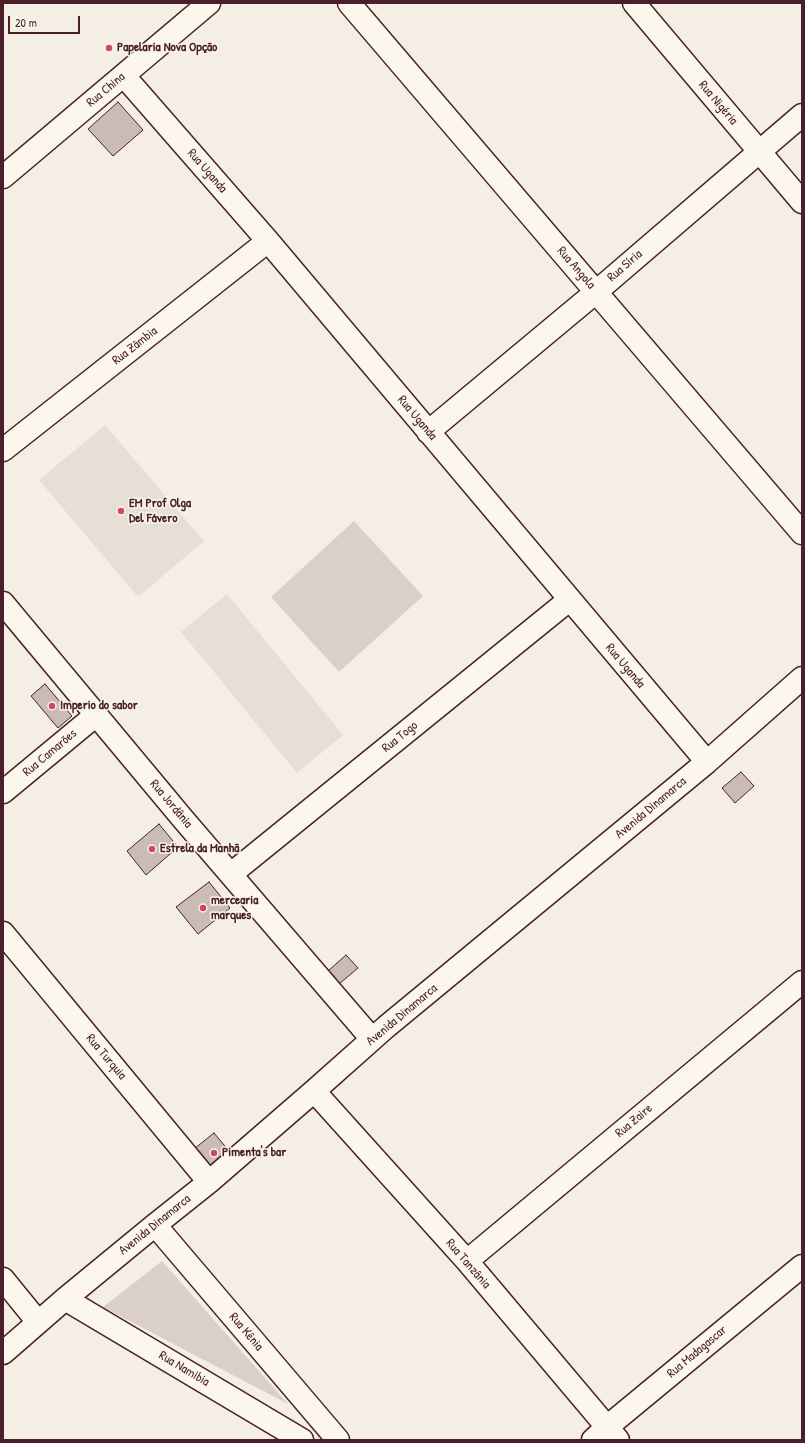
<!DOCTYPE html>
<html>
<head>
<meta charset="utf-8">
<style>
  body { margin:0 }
  #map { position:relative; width:805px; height:1443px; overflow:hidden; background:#f4eee4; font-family:"Patrick Hand",sans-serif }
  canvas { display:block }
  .frame { position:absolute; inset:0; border:4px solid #4a1f2b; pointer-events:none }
  .scale { position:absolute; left:8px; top:16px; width:72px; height:18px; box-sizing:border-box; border:2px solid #4a1f2b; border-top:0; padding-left:5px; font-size:12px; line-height:14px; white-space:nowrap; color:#4a1f2b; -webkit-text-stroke:3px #fbf7ec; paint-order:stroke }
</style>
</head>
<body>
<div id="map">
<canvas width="805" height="1443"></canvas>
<div class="frame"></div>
<div class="scale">20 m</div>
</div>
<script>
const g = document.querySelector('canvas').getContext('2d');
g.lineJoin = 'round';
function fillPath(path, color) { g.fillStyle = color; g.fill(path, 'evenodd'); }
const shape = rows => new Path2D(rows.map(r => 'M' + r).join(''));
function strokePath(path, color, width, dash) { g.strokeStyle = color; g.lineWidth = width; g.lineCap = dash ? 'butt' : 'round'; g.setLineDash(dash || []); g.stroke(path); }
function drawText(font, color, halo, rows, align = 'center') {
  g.font = font + ' "Patrick Hand",sans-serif'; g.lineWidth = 3; g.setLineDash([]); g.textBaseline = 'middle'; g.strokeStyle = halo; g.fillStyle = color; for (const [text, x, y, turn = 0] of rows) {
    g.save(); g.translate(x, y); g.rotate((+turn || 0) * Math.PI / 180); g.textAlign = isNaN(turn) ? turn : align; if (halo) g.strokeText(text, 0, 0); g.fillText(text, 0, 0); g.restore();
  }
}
const built = shape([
  [105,425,204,541,138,597,39,480],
  [227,594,343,735,297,773,181,632]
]);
const green = shape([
  [354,521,423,596,339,672,271,597],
  [162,1261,288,1404,103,1307]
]);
const building = shape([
  [118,102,143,130,113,156,88,129,118,102],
  [45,684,72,716,58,728,31,696,45,684],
  [741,772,754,786,735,803,722,788,741,772],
  [159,824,178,847,146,875,127,851,159,824],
  [209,882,230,908,198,934,176,907,209,882],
  [346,955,358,968,339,984,328,971,346,955],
  [214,1133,234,1157,215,1173,194,1149,214,1133]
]);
const minor = shape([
  [349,3,802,533],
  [634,3,802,202],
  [124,76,268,241,707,762],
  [3,177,209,3],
  [428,432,596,292,802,115],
  [3,450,268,241],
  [3,603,183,819,372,1039],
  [3,792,96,715],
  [231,874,569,600],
  [3,933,209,1182],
  [314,1091,467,1261,618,1440],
  [155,1225,338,1440],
  [467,1261,802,982],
  [3,1279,38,1322],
  [65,1299,302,1440],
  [3,1353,65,1299,155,1225,209,1182,314,1091,386,1027,707,762,802,678],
  [593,1440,607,1427,802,1266]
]);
const markers = [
  [109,48,4,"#d1495b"],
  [121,511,4,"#d1495b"],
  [52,706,4,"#d1495b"],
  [152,849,4,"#d1495b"],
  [203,908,4,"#d1495b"],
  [214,1153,4,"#d1495b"]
];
const poiNames = [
  ["Papelaria Nova Opção",117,48],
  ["EM Prof Olga",129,504],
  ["Del Fávero",129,519],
  ["Imperio do sabor",60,706],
  ["Estrela da Manhã",160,849],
  ["mercearia",211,901],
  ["marques",211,916],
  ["Pimenta's bar",222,1153]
];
const streetNames = [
  ["Rua China",106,90,-40],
  ["Rua Nigéria",718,103,50],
  ["Rua Uganda",207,171,49],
  ["Rua Síria",625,266,-41],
  ["Rua Angola",576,268,49],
  ["Rua Zâmbia",135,346,-38],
  ["Rua Uganda",417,418,50],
  ["Rua Uganda",625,666,50],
  ["Rua Togo",400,737,-39],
  ["Rua Camarões",50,753,-40],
  ["Rua Jordânia",171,804,50],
  ["Avenida Dinamarca",651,808,-40],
  ["Avenida Dinamarca",402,1015,-40],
  ["Rua Turquia",106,1057,50],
  ["Rua Zaire",634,1121,-40],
  ["Avenida Dinamarca",155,1225,-39],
  ["Rua Tanzânia",468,1264,49],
  ["Rua Kênia",246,1332,50],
  ["Rua Madagascar",697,1352,-40],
  ["Rua Namibia",184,1369,31]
];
fillPath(built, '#e7dfd6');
fillPath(green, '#dbd0c9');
fillPath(building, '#cabbb6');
strokePath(building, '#4a1f2b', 1);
strokePath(minor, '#4a1f2b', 25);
strokePath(minor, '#fbf7ec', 22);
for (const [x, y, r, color] of markers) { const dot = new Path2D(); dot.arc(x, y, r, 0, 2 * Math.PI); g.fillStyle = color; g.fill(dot); strokePath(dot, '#fbf7ec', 1.5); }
drawText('bold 13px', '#4a1f2b', '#fbf7ec', poiNames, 'left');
drawText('13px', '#4a1f2b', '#fbf7ec', streetNames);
</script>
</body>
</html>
